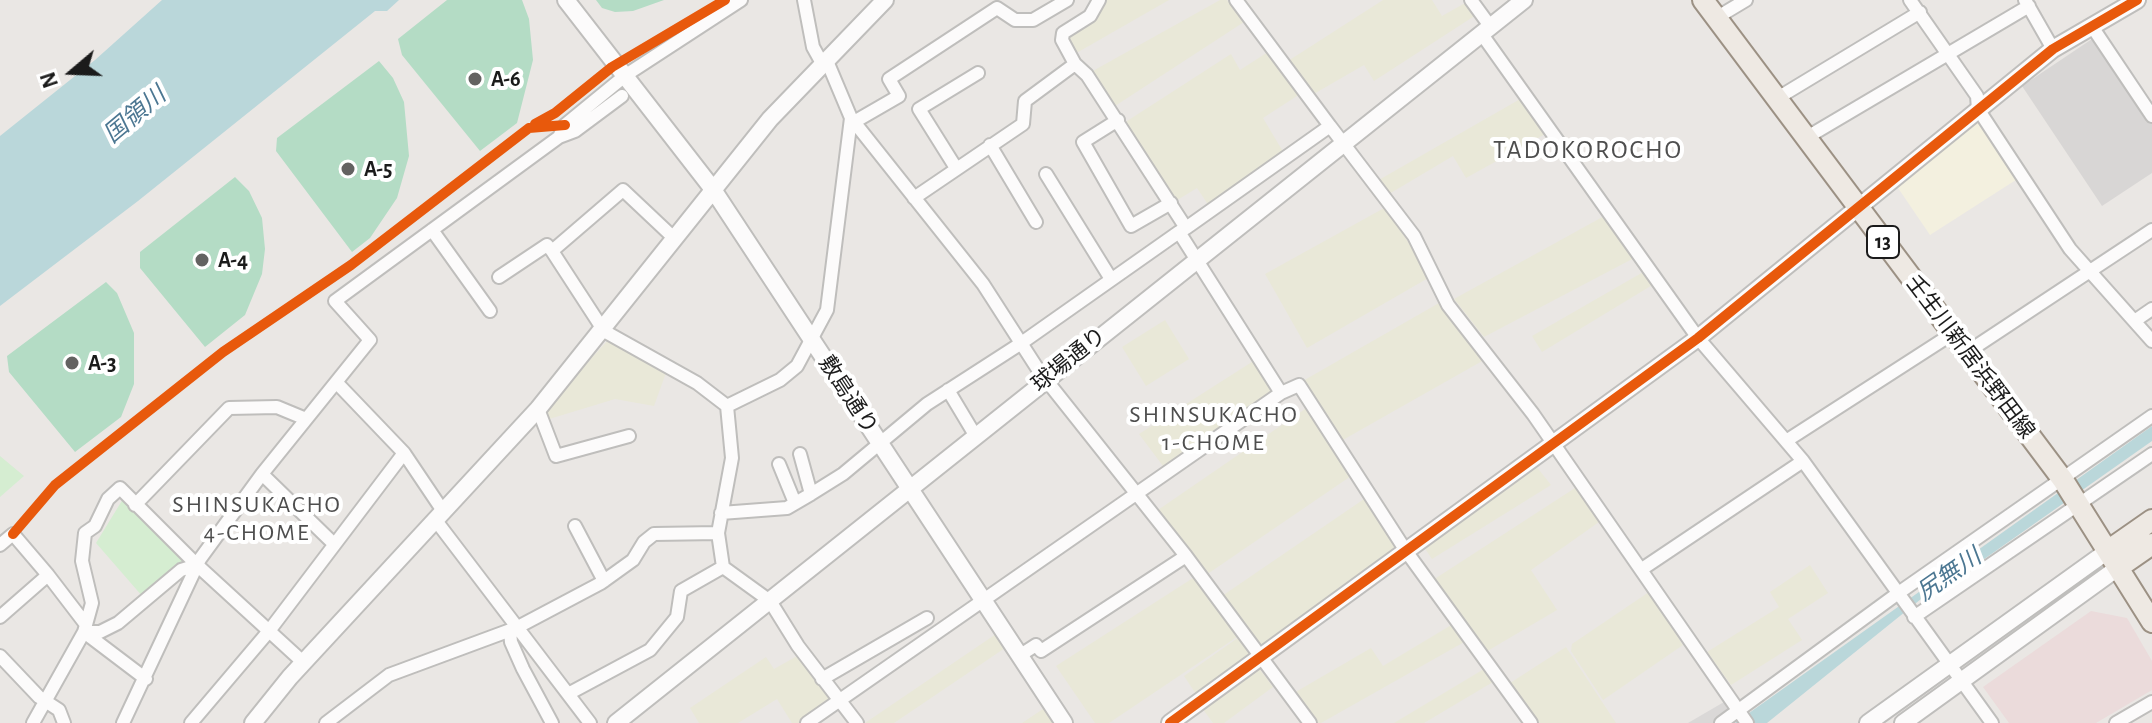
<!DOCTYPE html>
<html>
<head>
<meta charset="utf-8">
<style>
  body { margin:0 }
  #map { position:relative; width:2152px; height:723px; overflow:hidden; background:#eae7e4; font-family:"Alegreya Sans",sans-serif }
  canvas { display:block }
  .north { position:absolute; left:32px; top:32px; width:80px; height:80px; -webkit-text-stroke:6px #fff; paint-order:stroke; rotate:251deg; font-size:22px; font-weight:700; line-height:32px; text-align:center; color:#1b1b1b }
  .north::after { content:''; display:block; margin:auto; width:28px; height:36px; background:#1b1b1b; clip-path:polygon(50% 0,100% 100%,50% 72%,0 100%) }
</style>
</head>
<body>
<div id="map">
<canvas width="2152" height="723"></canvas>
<div class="north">N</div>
</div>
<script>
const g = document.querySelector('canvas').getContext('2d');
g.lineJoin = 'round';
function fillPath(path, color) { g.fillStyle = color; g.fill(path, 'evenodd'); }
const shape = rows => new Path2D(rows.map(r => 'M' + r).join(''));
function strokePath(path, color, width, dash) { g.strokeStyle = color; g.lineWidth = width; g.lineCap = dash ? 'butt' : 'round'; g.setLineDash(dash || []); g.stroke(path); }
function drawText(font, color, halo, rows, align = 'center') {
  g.font = font + ' "Alegreya Sans","Noto Sans JP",sans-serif'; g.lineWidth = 8; g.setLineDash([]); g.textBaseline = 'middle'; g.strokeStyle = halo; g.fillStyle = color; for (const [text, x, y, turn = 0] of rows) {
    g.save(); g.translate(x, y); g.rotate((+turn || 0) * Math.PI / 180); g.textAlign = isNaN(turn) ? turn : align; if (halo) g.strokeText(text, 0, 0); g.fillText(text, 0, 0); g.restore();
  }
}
const commercial = shape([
  [2091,611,2127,618,2152,661,2152,690,2096,723,2009,723,1983,687]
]);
const education = shape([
  [1978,116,2019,178,1930,235,1896,185]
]);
const religious = shape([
  [2095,37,2152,122,2152,173,2102,206,2022,86]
]);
const farmland = shape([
  [1101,0,1169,0,1073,55,1066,38],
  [1220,0,1227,0,1244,22,1115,106,1091,72],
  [1383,0,1432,0,1442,16,1467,2,1476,15,1374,81,1364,65,1312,95,1288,61],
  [1268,52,1300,94,1263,118,1285,155,1209,206,1197,188,1174,202,1124,123,1231,54,1240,70],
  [1522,98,1547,133,1466,178,1453,156,1389,194,1377,181],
  [1386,207,1430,277,1307,348,1265,274],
  [1606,215,1636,257,1484,337,1454,299],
  [1645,271,1654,284,1542,352,1532,336],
  [1439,303,1484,360,1341,441,1301,382],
  [1165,320,1189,359,1146,386,1122,347],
  [610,338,667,370,654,406,615,399,546,420,543,411],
  [1255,360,1275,390,1163,466,1139,434],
  [1308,407,1354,474,1206,575,1155,512],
  [1536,466,1551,485,1432,559,1424,547],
  [1575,488,1599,522,1531,570,1557,610,1484,653,1433,580],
  [1367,497,1400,546,1263,646,1258,645,1222,596],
  [1810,565,1828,593,1788,619,1802,640,1731,685,1707,652,1779,607,1770,592],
  [1193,578,1237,637,1109,723,1095,723,1056,666],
  [1649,592,1683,645,1603,700,1571,651,1572,644],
  [1453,624,1466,641,1321,723,1317,723,1294,693,1371,648,1383,666],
  [996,634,1005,648,894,723,865,723],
  [1239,637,1251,655,1196,694,1184,676],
  [1566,647,1616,723,1536,723,1507,685],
  [799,655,834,700,799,723,792,723,777,699,738,723,699,723,690,708,766,657,774,669],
  [1258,667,1273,687,1224,723,1213,723,1202,708],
  [1484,669,1493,682,1424,723,1394,723],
  [1046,707,1056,723,1022,723]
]);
const park = shape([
  [0,456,24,476,0,497],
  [123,499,181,556,182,562,143,597,96,543]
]);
const pitch = shape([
  [447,0,522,0,529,19,533,60,517,123,480,151,402,55,398,39],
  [596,0,664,0,633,11,615,12,602,8],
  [379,61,393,78,404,102,409,156,397,198,370,238,352,252,276,151,277,138],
  [235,177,249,191,262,218,265,249,262,274,245,315,205,347,140,268,140,252],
  [106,282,117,293,134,333,134,384,121,417,75,452,9,372,7,356]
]);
const parking = shape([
  [1724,702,1728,710,1713,723,1688,723]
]);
const water = shape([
  [162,0,399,0,387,11,375,11,138,201,0,306,0,136,95,60],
  [2152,426,2152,441,1970,569,1926,595,1767,723,1735,723]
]);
const minor = shape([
  [804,0,813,47,823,65],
  [1236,0,1330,126],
  [1471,0,1490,26],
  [1910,0,1977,96,1978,109,2070,249,2152,341],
  [2025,0,2053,49],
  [1716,18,1746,0],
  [2091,25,2152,116],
  [1481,33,1698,338,1803,461,1992,723],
  [827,61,851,118,983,284,1039,371,1186,556,1310,723],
  [1075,64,1087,75,1186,228,1330,126,1414,236,1448,305,1533,414,1747,723],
  [1776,99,1920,12],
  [1118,120,1083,142,1131,226,1171,203],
  [854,122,899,96,889,79,997,8,1015,20,1033,20,1067,0],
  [559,137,575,131,622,96],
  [1804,139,2029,6],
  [990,145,1036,222],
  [956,168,919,109,978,73],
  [1046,174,1111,279],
  [914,198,1023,124,1025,101,1075,64,1062,40,1063,33,1090,16,1099,0],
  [1186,228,1179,232,1281,393,1299,385,1406,551,1531,723],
  [432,230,490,311],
  [675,239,623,190,552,251,604,331,697,383,727,406,732,458,718,533,723,567,770,601,798,646,857,723],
  [499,277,547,245,552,251],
  [2136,320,2152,309],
  [1966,353,2152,230],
  [948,390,975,435],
  [727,406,780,380,797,366,827,310,851,118],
  [538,409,556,456,629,436],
  [1786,441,1952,334],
  [404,453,443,511],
  [779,464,795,503],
  [262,474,334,544],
  [811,494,843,474,927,404,1020,344,1179,232],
  [135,505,229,408,277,407,306,419],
  [721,513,787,508,811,494,800,454],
  [437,522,590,723],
  [575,526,604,581],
  [0,545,13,534,48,575,0,617],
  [1642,569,1803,461],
  [48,575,84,622],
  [1914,617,2152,454],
  [510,631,511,642,523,669,552,723],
  [84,632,100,632,118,623,181,570,197,565],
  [84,632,146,679],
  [0,656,39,697,59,710,64,723],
  [1019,656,1036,645,1041,651,1186,556],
  [822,679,927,618],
  [568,694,650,650,677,617,681,591,723,567],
  [33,723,84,632,92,603,82,561,85,533,95,526,108,499,120,488,197,565,304,663],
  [123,723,200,559,262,474,370,340,335,301,559,137,565,125,626,75,741,0],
  [191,723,269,631,404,453,336,382],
  [326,723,389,675,516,628,601,583,633,560,644,542,654,534,718,533],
  [807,723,1281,393],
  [1721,723,1897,594,2152,416],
  [2116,723,2152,702]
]);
const tertiary = shape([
  [566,0,712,188,1064,723],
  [253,723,290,677,538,409,770,119,885,0],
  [616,723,1524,0],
  [1170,723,1698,338,2053,49,2137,0],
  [1868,723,2109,550],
  [1903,723,2119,567]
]);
const primary = shape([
  [1703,0,2063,480,2152,622],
  [2109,550,2152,520],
  [2119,567,2152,544]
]);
const cycleway = shape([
  [535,124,555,113,612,67,725,0],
  [13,534,55,485,223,352,351,265,529,128,565,125],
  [1170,723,1698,338,2053,49,2137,0]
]);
const markers = [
  [475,79,8,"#636261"],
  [348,169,8,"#636261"],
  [202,260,8,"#636261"],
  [72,363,8,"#636261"]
];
const shields = [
  [1883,242,32]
];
const shieldNames = [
  ["13",1883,242]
];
const poiNames = [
  ["A-6",491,79],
  ["A-5",364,169],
  ["A-4",218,260],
  ["A-3",88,363]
];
const streetNames = [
  ["壬生川新居浜野田線",1970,357,53],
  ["球場通り",1069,360,-39],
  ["敷島通り",848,395,57]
];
const waterNames = [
  ["国領川",135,115,-40],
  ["尻無川",1949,575,-35]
];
const neighbourhoodNames = [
  ["SHINSUKACHO",1214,415],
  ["1-CHOME",1214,443],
  ["SHINSUKACHO",257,505],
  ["4-CHOME",257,533]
];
const quarterNames = [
  ["TADOKOROCHO",1588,150]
];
fillPath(commercial, '#ebdbdb');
fillPath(education, '#f3f0df');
fillPath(religious, '#d8d6d5');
fillPath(farmland, '#e9e8d8');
fillPath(park, '#d5edd1');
fillPath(pitch, '#b4dcc5');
fillPath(parking, '#dad8d7');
fillPath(water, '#bad7da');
strokePath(minor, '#bfbebc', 16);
strokePath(tertiary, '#bfbebc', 20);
strokePath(primary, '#9c9184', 24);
strokePath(minor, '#fcfbfb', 12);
strokePath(tertiary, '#fcfbfb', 16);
strokePath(primary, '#eee9e3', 20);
strokePath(cycleway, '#e8590c', 10);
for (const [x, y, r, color] of markers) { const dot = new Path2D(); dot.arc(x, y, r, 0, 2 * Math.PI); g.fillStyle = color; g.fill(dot); strokePath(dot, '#fff', 3); }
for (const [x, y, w] of shields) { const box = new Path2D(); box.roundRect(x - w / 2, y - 16, w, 32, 6); g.fillStyle = '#fff'; g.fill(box); strokePath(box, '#1b1b1b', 2); }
drawText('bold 20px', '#1b1b1b', null, shieldNames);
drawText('bold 22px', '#1b1b1b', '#fff', poiNames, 'left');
drawText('22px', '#1b1b1b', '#fff', streetNames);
drawText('italic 24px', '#4c7792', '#fff', waterNames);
g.letterSpacing = '2px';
drawText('24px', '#4e4e4e', '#fff', neighbourhoodNames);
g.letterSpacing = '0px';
g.letterSpacing = '2px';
drawText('26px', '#4e4e4e', '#fff', quarterNames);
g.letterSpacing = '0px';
</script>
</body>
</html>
